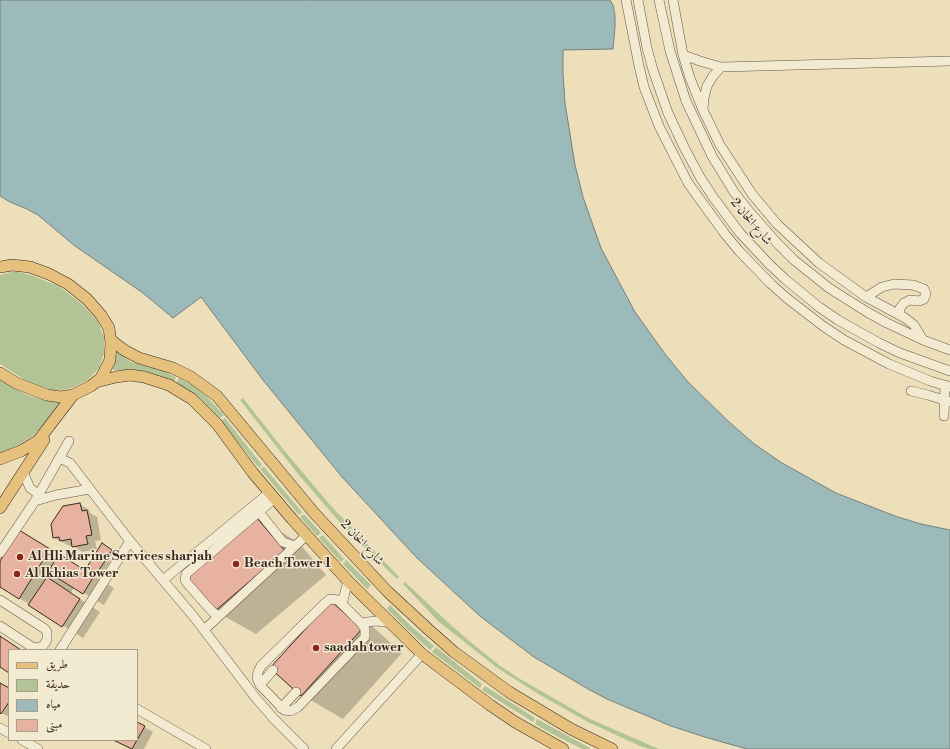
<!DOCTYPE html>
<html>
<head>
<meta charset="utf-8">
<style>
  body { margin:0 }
  #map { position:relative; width:950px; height:749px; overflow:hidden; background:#eddfba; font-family:"Libre Bodoni",Amiri,serif }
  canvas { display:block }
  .legend { position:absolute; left:8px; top:649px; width:130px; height:92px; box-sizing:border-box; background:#f3ead2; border:1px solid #a99d8c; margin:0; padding:5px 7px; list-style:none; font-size:12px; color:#392922 }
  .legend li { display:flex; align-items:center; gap:8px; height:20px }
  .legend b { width:20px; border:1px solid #a99d8c }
</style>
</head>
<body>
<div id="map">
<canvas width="950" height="749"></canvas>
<ul class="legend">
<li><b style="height:5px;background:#e6c07d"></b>طريق</li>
<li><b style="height:11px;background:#b2c395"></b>حديقة</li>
<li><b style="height:11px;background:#9dbaba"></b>مياه</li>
<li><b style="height:11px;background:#e7b29f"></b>مبنى</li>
</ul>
</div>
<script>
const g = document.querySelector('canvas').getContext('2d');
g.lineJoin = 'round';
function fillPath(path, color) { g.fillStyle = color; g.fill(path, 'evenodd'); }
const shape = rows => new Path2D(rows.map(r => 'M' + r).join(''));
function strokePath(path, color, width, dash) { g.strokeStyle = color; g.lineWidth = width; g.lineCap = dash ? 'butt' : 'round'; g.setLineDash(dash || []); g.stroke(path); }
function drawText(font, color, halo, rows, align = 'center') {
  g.font = font + ' "Libre Bodoni",Amiri,serif'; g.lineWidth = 3; g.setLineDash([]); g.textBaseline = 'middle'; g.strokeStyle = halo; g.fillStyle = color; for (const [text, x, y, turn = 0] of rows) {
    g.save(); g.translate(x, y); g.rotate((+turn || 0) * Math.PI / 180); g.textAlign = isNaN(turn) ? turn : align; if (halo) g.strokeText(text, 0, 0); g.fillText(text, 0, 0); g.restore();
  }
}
const green = shape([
  [11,272,18,272,31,275,58,286,81,303,98,322,104,337,104,353,99,368,88,380,72,388,62,390,52,390,25,380,0,364,0,275],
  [117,351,131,362,163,371,176,377,174,382,157,375,139,371,113,370],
  [179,378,192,385,206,396,224,415,220,418,198,396,176,383],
  [0,380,25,394,36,398,60,403,48,419,33,436,14,448,0,453],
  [243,398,283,449,331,506,399,577,397,579,343,526,298,474,240,400],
  [225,418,262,465,259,468,221,421],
  [264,467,302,512,299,515,260,469],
  [304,514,321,533,317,536,300,517],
  [323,535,344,559,341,562,319,538],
  [346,560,371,585,367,589,343,564],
  [405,582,442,617,468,640,499,665,520,679,590,719,659,749,649,749,640,746,588,722,540,695,496,667,438,621,403,584],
  [390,605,410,625,434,646,430,650,408,630,387,609],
  [436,647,482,684,480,688,432,652],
  [485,686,535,718,533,722,482,690],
  [537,719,590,748,589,749,582,749,547,731,535,724]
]);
const water = shape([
  [0,0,610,0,613,5,615,15,615,27,613,49,563,50,563,73,565,103,575,165,583,197,601,248,635,312,665,354,688,382,727,420,753,443,782,463,836,493,895,516,921,524,950,530,950,749,747,749,708,738,671,726,607,699,588,689,534,657,481,617,417,558,342,477,263,380,201,297,173,318,143,293,75,246,38,215,27,209,10,202,0,196,0,0]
]);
const shadow = shape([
  [80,504,89,510,90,513,97,517,101,540,95,541,97,549,82,552,73,546,70,546,54,538],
  [257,518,298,542,326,575,256,634,215,611],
  [19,532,114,588,104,605,74,587,71,593,100,612,83,638,0,586,0,563],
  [102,545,116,553,101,575,88,566],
  [331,602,372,626,402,653,343,719,302,695],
  [0,684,9,689,9,717,0,712],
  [137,723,153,732,144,749,131,749,114,740,137,740]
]);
const building = shape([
  [80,503,82,511,87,510,92,535,86,536,88,544,72,547,71,539,60,541,59,537,53,538,51,524,63,506,80,503],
  [256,517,285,551,215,611,186,578,256,517],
  [19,530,50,549,19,599,0,587,0,561,19,530],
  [102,543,112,550,97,573,87,567,102,543],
  [59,554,94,576,83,594,48,572,59,554],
  [47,577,80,599,62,627,28,605,47,577],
  [331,601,362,629,301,696,270,668,331,601],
  [0,636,21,650,9,650,9,673,0,667,0,636],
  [0,683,9,688,9,702,1,714,0,713,0,683],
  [137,722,145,726,137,740,137,722],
  [113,740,137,740,132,749,113,740]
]);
const minor = shape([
  [626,0,639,66,644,87,659,126,688,183,725,234,739,251,771,284,788,299,823,326,844,340,889,364,930,381,950,387],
  [638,0,647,48,653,70,668,113,684,147,700,177,713,197,740,233,769,264,785,279,819,307,838,320,879,343,900,353,950,371],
  [659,0,670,51,686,101,712,156,734,192,748,210,778,244,794,260,829,288,867,312,887,323,923,340,950,350],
  [673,0,683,55,690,78,703,110,720,145,752,194,777,224,819,263,866,297,905,318,914,325,923,340],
  [683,55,703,62,721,67,950,61],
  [703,109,704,98,707,86,713,76,721,67],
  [866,297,882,287,894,284,913,285,924,289,926,294,924,299,919,301,910,300,904,303,900,308,900,315],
  [911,391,928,395,950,402],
  [944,416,945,385],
  [59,458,70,463,130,541,194,617,255,697,274,719,304,749],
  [23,472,30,488,38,494],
  [274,499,186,574,185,580,187,583,207,606,218,617,307,535],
  [35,501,56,495,90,489],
  [259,512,283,542,295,546],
  [0,553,35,501,69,441],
  [163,580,269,493],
  [330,599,338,600,361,623,365,629,365,637,298,707,291,711,284,710,260,685,257,678,258,672,261,666,324,604,330,599],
  [0,600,45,629,47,632,47,640,43,646,35,648,32,647,0,626],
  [342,604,348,581],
  [361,623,375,621,389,622],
  [204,630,218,617],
  [60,650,130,541],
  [260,685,273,670],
  [281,708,296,692],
  [137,709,206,749],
  [0,728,9,733],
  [22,740,38,749],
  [336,749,422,654]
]);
const major = shape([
  [0,267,12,265,30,267,49,274,68,284,87,299,101,315,109,328,111,343,110,360,101,378,91,386,73,395,61,397,47,395,16,383,0,373],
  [111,340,124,350,139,358,173,368,191,377,217,396,315,514,388,592,428,629,454,652,509,692,571,729,612,749],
  [96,382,116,377,130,375,144,377,169,385,192,399,217,424,253,473,292,519,348,581,422,654,490,705,515,722,563,749],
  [0,459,21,451,38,441,73,395],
  [0,508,44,440]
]);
const markers = [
  [20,557,4,"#8f2418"],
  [236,564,4,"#8f2418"],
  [17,574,4,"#8f2418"],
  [316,648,4,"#8f2418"]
];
const streetNames = [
  ["شارع الخان 2",751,222,50],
  ["شارع الخان 2",362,543,47]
];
const poiNames = [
  ["Al Hli Marine Services sharjah",28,557],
  ["Beach Tower 1",244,564],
  ["Al Ikhias Tower",25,574],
  ["saadah tower",324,648]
];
fillPath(green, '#b2c395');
fillPath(water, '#9dbaba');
strokePath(water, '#75807d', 1);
fillPath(shadow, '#0003');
fillPath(building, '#e7b29f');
strokePath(building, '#392922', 1);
strokePath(minor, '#665648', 10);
strokePath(major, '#392922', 12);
strokePath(minor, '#f3ead2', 9);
strokePath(major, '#e6c07d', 11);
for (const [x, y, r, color] of markers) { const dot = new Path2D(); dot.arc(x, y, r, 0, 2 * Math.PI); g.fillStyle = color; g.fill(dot); strokePath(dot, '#f3ead2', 1.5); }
drawText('13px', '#392922', '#f3ead2', streetNames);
drawText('bold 13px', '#392922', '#f3ead2', poiNames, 'left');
</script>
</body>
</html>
